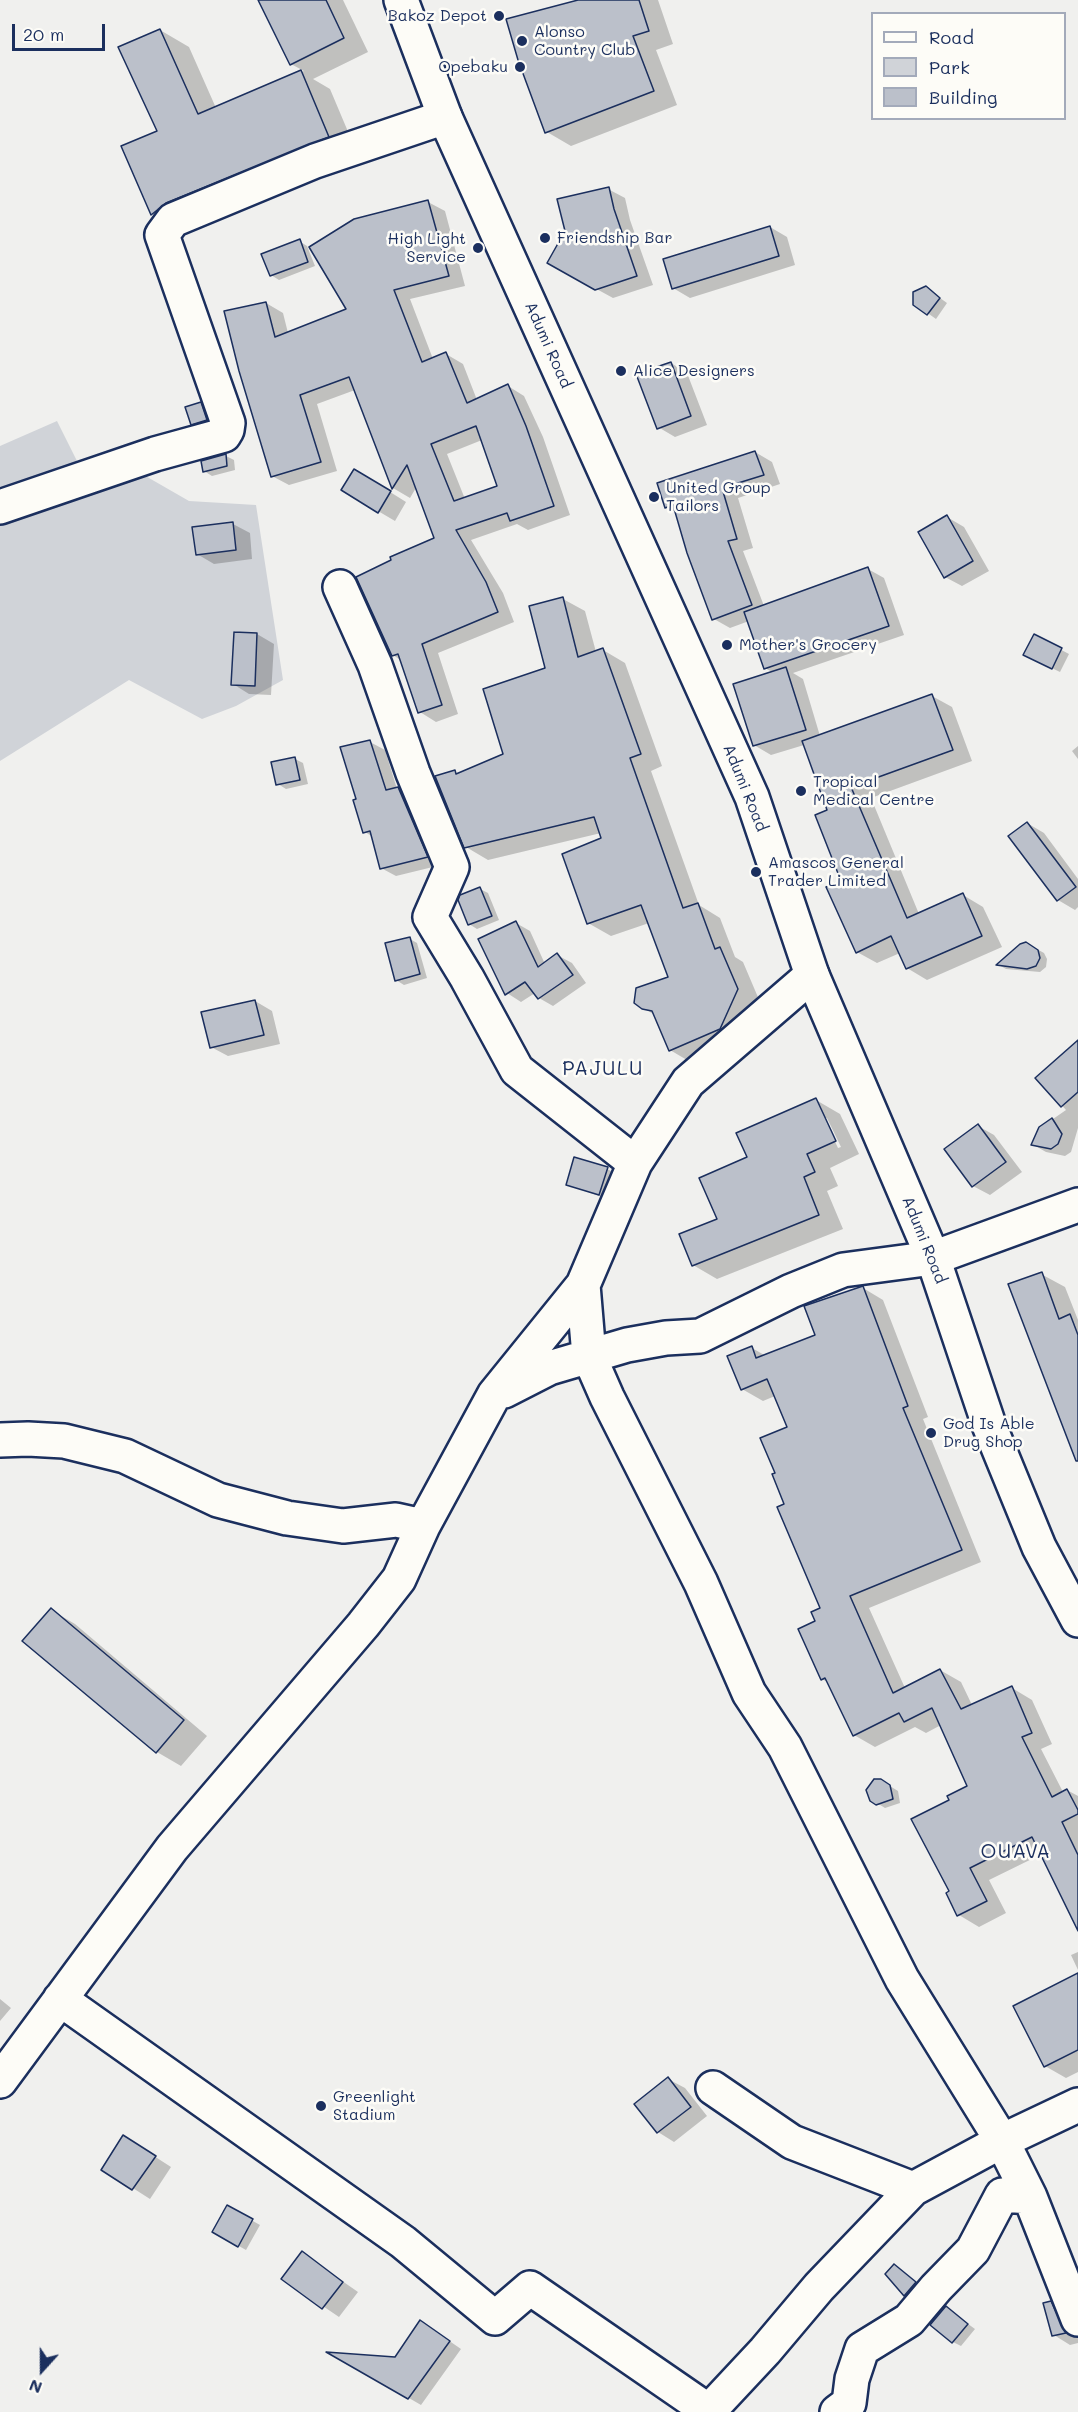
<!DOCTYPE html>
<html>
<head>
<meta charset="utf-8">
<style>
  body { margin:0 }
  #map { position:relative; width:1078px; height:2412px; overflow:hidden; background:#f0f0ee; font-family:Mali,sans-serif }
  canvas { display:block }
  .legend { position:absolute; left:871px; top:12px; width:195px; height:108px; box-sizing:border-box; background:#fdfcf7; border:2px solid #a3aaba; margin:0; padding:8px 10px; list-style:none; font-size:18px; color:#1b2f5e }
  .legend li { display:flex; align-items:center; gap:12px; height:30px }
  .legend b { width:30px; border:2px solid #a3aaba }
  .north { position:absolute; left:12px; top:2340px; width:60px; height:60px; -webkit-text-stroke:4px #fdfcf7; paint-order:stroke; rotate:201deg; font-size:16px; font-weight:700; line-height:24px; text-align:center; color:#1b2f5e }
  .north::after { content:''; display:block; margin:auto; width:21px; height:27px; background:#1b2f5e; clip-path:polygon(50% 0,100% 100%,50% 72%,0 100%) }
  .scale { position:absolute; left:12px; top:24px; width:93px; height:27px; box-sizing:border-box; border:3px solid #1b2f5e; border-top:0; padding-left:8px; font-size:18px; line-height:21px; white-space:nowrap; color:#1b2f5e; -webkit-text-stroke:4px #fdfcf7; paint-order:stroke }
</style>
</head>
<body>
<div id="map">
<canvas width="1078" height="2412"></canvas>
<ul class="legend">
<li><b style="height:8px;background:#fdfcf7"></b>Road</li>
<li><b style="height:16px;background:#d0d3d8"></b>Park</li>
<li><b style="height:16px;background:#bbc0ca"></b>Building</li>
</ul>
<div class="north">N</div>
<div class="scale">20 m</div>
</div>
<script>
const g = document.querySelector('canvas').getContext('2d');
g.lineJoin = 'round';
function fillPath(path, color) { g.fillStyle = color; g.fill(path, 'evenodd'); }
const shape = rows => new Path2D(rows.map(r => 'M' + r).join(''));
function strokePath(path, color, width, dash) { g.strokeStyle = color; g.lineWidth = width; g.lineCap = dash ? 'butt' : 'round'; g.setLineDash(dash || []); g.stroke(path); }
function drawText(font, color, halo, rows, align = 'center') {
  g.font = font + ' Mali,sans-serif'; g.lineWidth = 5; g.setLineDash([]); g.textBaseline = 'middle'; g.strokeStyle = halo; g.fillStyle = color; for (const [text, x, y, turn = 0] of rows) {
    g.save(); g.translate(x, y); g.rotate((+turn || 0) * Math.PI / 180); g.textAlign = isNaN(turn) ? turn : align; if (halo) g.strokeText(text, 0, 0); g.fillText(text, 0, 0); g.restore();
  }
}
const green = shape([
  [57,421,81,469,142,474,189,501,256,505,283,680,236,706,202,719,129,680,0,761,0,446]
]);
const shadow = shape([
  [260,0,343,0,368,52,313,79,330,89,357,153,181,231,152,214,123,147,159,132,160,30,189,47,216,108,304,71,291,64],
  [582,0,658,0,673,44,656,50,677,105,571,146,547,132],
  [608,189,625,198,630,220,653,285,613,298,549,263],
  [428,202,445,211,465,286,410,299,433,359,446,354,463,364,477,400,508,386,524,396,543,437,570,515,528,530,517,524,471,540,503,593,514,622,438,653,458,714,436,722,420,712,402,661,393,655,436,539,417,486,410,498,393,488,355,390,317,404,337,471,289,485,272,476,266,303,283,313,288,333,348,310],
  [482,440,499,487,465,499,447,454],
  [770,227,787,237,795,265,690,298,673,288],
  [299,241,307,246,315,266,279,280,271,275],
  [926,288,947,303,936,319,915,304],
  [671,363,687,373,707,425,675,437,658,427],
  [201,404,209,408,214,424,200,428,192,424],
  [755,452,772,462,780,484,738,498,753,548,743,551,764,606,868,569,884,578,904,635,793,673,803,679,820,736,932,696,952,707,972,761,871,798,919,914,963,895,983,907,1002,947,927,980,907,968,900,953,877,963,857,952,829,811,804,745,771,755,754,745,774,673,765,668,749,621,730,628,714,619,677,513,666,507],
  [226,456,234,460,235,470,212,476,204,471],
  [371,480,406,502,395,521,378,511],
  [947,517,964,527,989,571,962,586,945,577],
  [233,524,250,533,252,559,214,564,197,554],
  [563,599,585,611,596,652,603,650,625,663,662,766,651,771,699,905,720,918,735,957,743,962,760,1002,692,1063,670,1050,655,1015,643,1008,670,978,649,923,611,936,588,923,603,839,601,833,488,860,466,847,454,772,459,775,507,754,547,669],
  [257,634,274,644,271,695,249,694,233,684],
  [1035,636,1069,654,1060,672,1033,659],
  [370,742,385,750,397,789,413,797,441,865,396,876,381,868,373,837,365,832,358,800],
  [1078,746,1078,759,1072,751],
  [295,759,303,763,308,784,286,789,278,784],
  [1027,823,1044,833,1078,879,1078,907,1075,910,1058,900],
  [480,889,488,893,499,920,477,929,469,924],
  [516,923,530,931,545,964,557,955,572,963,586,983,553,1006,539,998,535,993,521,1002,507,993],
  [410,939,417,943,427,978,404,985,396,980],
  [1026,943,1044,953,1047,959,1046,967,1040,972,1006,969,999,965],
  [255,1001,272,1011,280,1044,228,1056,211,1047],
  [1078,1057,1078,1128,1071,1152,1065,1156,1046,1152,1032,1144,1040,1128,1066,1110,1038,1078],
  [816,1100,840,1114,859,1154,830,1168,838,1186,827,1191,843,1229,717,1279,693,1265,719,1220,749,1158],
  [824,1118,827,1118,841,1147,838,1148],
  [978,1126,994,1135,1022,1172,990,1195,973,1186],
  [607,1169,615,1173,607,1199,567,1184],
  [1041,1274,1065,1287,1078,1320,1078,1444],
  [863,1288,883,1300,928,1417,923,1419,981,1562,869,1608,905,1688,940,1670,961,1682,972,1705,1012,1688,1032,1700,1052,1744,1041,1749,1063,1792,1067,1790,1078,1796,1078,1930,1042,1854,989,1880,1006,1913,979,1927,959,1915,948,1893,951,1892,951,1801,969,1786,941,1725,926,1733,915,1727,875,1747,854,1735,829,1683,822,1679,817,1622,822,1609,777,1474,789,1428,775,1396,763,1401,742,1389,752,1348,766,1356,817,1336],
  [51,1610,75,1624,207,1736,181,1766,157,1752],
  [880,1780,898,1791,900,1803,885,1808,877,1803],
  [1078,1952,1078,1970,1071,1955],
  [1078,1975,1078,2072,1066,2078,1045,2066],
  [0,1999,11,2008,0,2021],
  [668,2079,685,2088,707,2116,674,2142,658,2132],
  [140,2147,171,2167,150,2199,103,2169],
  [228,2207,260,2225,246,2250,214,2232],
  [302,2253,358,2292,339,2317,283,2279],
  [1050,2302,1067,2312,1078,2335,1078,2343,1070,2345,1054,2335],
  [946,2308,975,2329,961,2346,953,2342],
  [432,2329,461,2349,421,2405,333,2354,395,2358]
]);
const building = shape([
  [258,0,326,0,344,38,290,65,258,0],
  [578,0,639,0,649,31,633,36,654,91,545,133,518,60,506,19,578,0],
  [160,29,198,114,301,70,329,137,166,203,151,215,121,146,157,131,118,47,160,29],
  [609,187,614,209,637,276,595,290,547,263,565,231,557,199,609,187],
  [428,200,449,276,394,290,422,362,446,352,467,403,508,384,526,426,554,506,510,521,507,513,456,530,486,582,498,612,422,644,442,705,418,713,398,654,392,656,356,577,391,560,390,557,434,538,407,465,392,489,349,377,300,395,321,462,271,477,239,371,224,311,266,302,275,337,346,309,309,247,354,219,428,200],
  [476,426,497,486,454,501,431,444,476,426],
  [770,226,779,256,672,289,663,259,770,226],
  [300,239,308,262,270,276,261,254,300,239],
  [926,286,940,298,927,315,913,305,913,292,926,286],
  [671,362,691,416,657,429,636,374,671,362],
  [201,402,207,420,191,425,185,407,201,402],
  [755,451,764,475,722,488,737,539,728,541,752,605,712,620,687,553,673,505,665,508,657,483,755,451],
  [226,454,227,466,203,472,201,461,226,454],
  [354,469,391,491,378,513,341,490,354,469],
  [947,515,973,561,944,578,918,532,947,515],
  [233,522,236,550,196,555,192,527,233,522],
  [868,567,889,626,764,669,744,612,868,567],
  [563,597,578,657,603,648,641,754,630,758,683,908,698,903,715,949,720,947,738,989,720,1029,669,1051,652,1011,642,1009,634,1003,636,988,668,977,641,905,587,924,562,854,601,838,594,817,464,848,435,776,455,770,456,774,503,754,483,689,545,668,529,606,563,597],
  [234,632,257,633,255,686,231,685,234,632],
  [1034,634,1062,648,1052,669,1023,655,1034,634],
  [786,667,806,730,753,746,733,684,786,667],
  [932,694,953,750,851,787,907,918,963,893,982,936,906,969,891,936,856,953,826,887,841,881,815,815,827,810,802,741,932,694],
  [370,740,386,790,398,787,428,857,380,869,370,831,363,833,353,800,356,799,340,747,370,740],
  [295,757,300,780,276,785,271,762,295,757],
  [1027,822,1076,887,1057,901,1008,836,1027,822],
  [480,887,492,916,468,925,458,900,460,895,480,887],
  [516,921,538,967,557,953,573,975,538,999,525,982,505,995,478,939,516,921],
  [410,937,420,974,395,981,385,943,410,937],
  [1026,942,1038,950,1040,958,1036,966,1027,969,996,965,1020,944,1026,942],
  [255,1000,264,1035,210,1048,201,1012,255,1000],
  [1078,1040,1078,1092,1061,1107,1035,1078,1078,1040],
  [816,1098,836,1141,807,1154,815,1172,804,1177,819,1215,692,1266,679,1234,717,1219,699,1178,747,1157,736,1133,816,1098],
  [1052,1118,1062,1134,1058,1144,1051,1149,1031,1145,1039,1127,1052,1118],
  [978,1124,1006,1162,972,1187,944,1149,978,1124],
  [574,1157,608,1167,599,1195,566,1185,574,1157],
  [1042,1272,1059,1319,1070,1314,1078,1335,1078,1461,1076,1461,1008,1284,1042,1272],
  [863,1286,908,1406,903,1408,962,1550,850,1596,893,1693,940,1669,961,1709,1012,1686,1032,1733,1022,1737,1052,1797,1067,1789,1078,1810,1078,1814,1062,1822,1078,1855,1078,1931,1032,1837,970,1868,987,1901,957,1916,946,1893,949,1891,911,1819,949,1800,947,1796,967,1786,932,1708,904,1722,899,1713,853,1736,825,1678,821,1680,798,1629,815,1621,811,1612,820,1608,777,1507,784,1504,772,1474,775,1473,760,1438,787,1427,767,1379,741,1390,727,1356,752,1346,756,1358,815,1335,804,1306,863,1286],
  [51,1608,184,1720,156,1753,22,1641,51,1608],
  [874,1779,881,1779,890,1785,893,1799,876,1805,870,1801,866,1790,874,1779],
  [1078,1973,1078,2050,1044,2067,1013,2006,1078,1973],
  [668,2077,691,2107,657,2133,634,2104,668,2077],
  [123,2135,156,2156,132,2190,101,2170,123,2135],
  [227,2205,253,2219,238,2247,212,2232,227,2205],
  [302,2251,343,2282,322,2309,281,2279,302,2251],
  [894,2264,916,2282,904,2296,885,2274,894,2264],
  [1051,2301,1066,2333,1052,2336,1043,2303,1051,2301],
  [946,2306,968,2324,952,2343,930,2325,946,2306],
  [420,2320,450,2341,408,2399,326,2352,395,2357,420,2320]
]);
const minor = shape([
  [0,507,155,454,224,435,227,430,228,423,162,235,173,220,315,161,445,117],
  [340,587,375,665,413,773,452,867,430,917,467,978,517,1070,635,1163],
  [583,1285,589,1356,607,1397,701,1583,749,1693,785,1747,902,1979,1002,2141,1030,2197],
  [504,1391,549,1368,627,1345,666,1338,700,1336,791,1291,843,1270,933,1258,1078,1205],
  [0,1440,28,1439,64,1441,125,1456,218,1500,287,1518,343,1526,396,1520,423,1526],
  [60,1999,403,2242,495,2318,530,2288,710,2412],
  [0,2081,172,1848,363,1625,399,1579,423,1526,494,1395,583,1285,635,1163,688,1082,812,975],
  [713,2088,792,2142,913,2189],
  [708,2412,765,2351,819,2287,913,2189,1002,2141,1078,2105],
  [837,2412,849,2403,852,2379,862,2349,909,2320,936,2288,973,2250,1002,2195,1030,2197,1078,2319]
]);
const major = shape([
  [401,0,445,117,752,797,812,975,933,1258,989,1425,1039,1547,1078,1620]
]);
const markers = [
  [499,16,6,"#1b2f5e"],
  [522,41,6,"#1b2f5e"],
  [520,67,6,"#1b2f5e"],
  [545,238,6,"#1b2f5e"],
  [478,248,6,"#1b2f5e"],
  [621,371,6,"#1b2f5e"],
  [654,497,6,"#1b2f5e"],
  [727,645,6,"#1b2f5e"],
  [801,791,6,"#1b2f5e"],
  [756,872,6,"#1b2f5e"],
  [931,1433,6,"#1b2f5e"],
  [321,2106,6,"#1b2f5e"]
];
const poiNames = [
  ["Bakoz Depot",487,16,"right"],
  ["Alonso",534,32],
  ["Country Club",534,50],
  ["Opebaku",508,67,"right"],
  ["Friendship Bar",557,238],
  ["High Light",466,239,"right"],
  ["Service",466,257,"right"],
  ["Alice Designers",633,371],
  ["United Group",666,488],
  ["Tailors",666,506],
  ["Mother's Grocery",739,645],
  ["Tropical",813,782],
  ["Medical Centre",813,800],
  ["Amascos General",768,863],
  ["Trader Limited",768,881],
  ["God Is Able",943,1424],
  ["Drug Shop",943,1442],
  ["Greenlight",333,2097],
  ["Stadium",333,2115]
];
const streetNames = [
  ["Adumi Road",548,345,66],
  ["Adumi Road",745,788,68],
  ["Adumi Road",924,1240,68]
];
const quarterNames = [
  ["PAJULU",603,1069],
  ["OUAVA",1016,1852]
];
fillPath(green, '#d0d3d8');
fillPath(shadow, '#0003');
fillPath(building, '#bbc0ca');
strokePath(building, '#1b2f5e', 1.5);
strokePath(minor, '#1b2f5e', 38);
strokePath(major, '#1b2f5e', 38);
strokePath(minor, '#fdfcf7', 33);
strokePath(major, '#fdfcf7', 33);
for (const [x, y, r, color] of markers) { const dot = new Path2D(); dot.arc(x, y, r, 0, 2 * Math.PI); g.fillStyle = color; g.fill(dot); strokePath(dot, '#fdfcf7', 2); }
drawText('16px', '#1b2f5e', '#fdfcf7', poiNames, 'left');
drawText('16px', '#1b2f5e', '#fdfcf7', streetNames);
g.letterSpacing = '1.5px';
drawText('20px', '#1b2f5e', '#fdfcf7', quarterNames);
g.letterSpacing = '0px';
</script>
</body>
</html>
